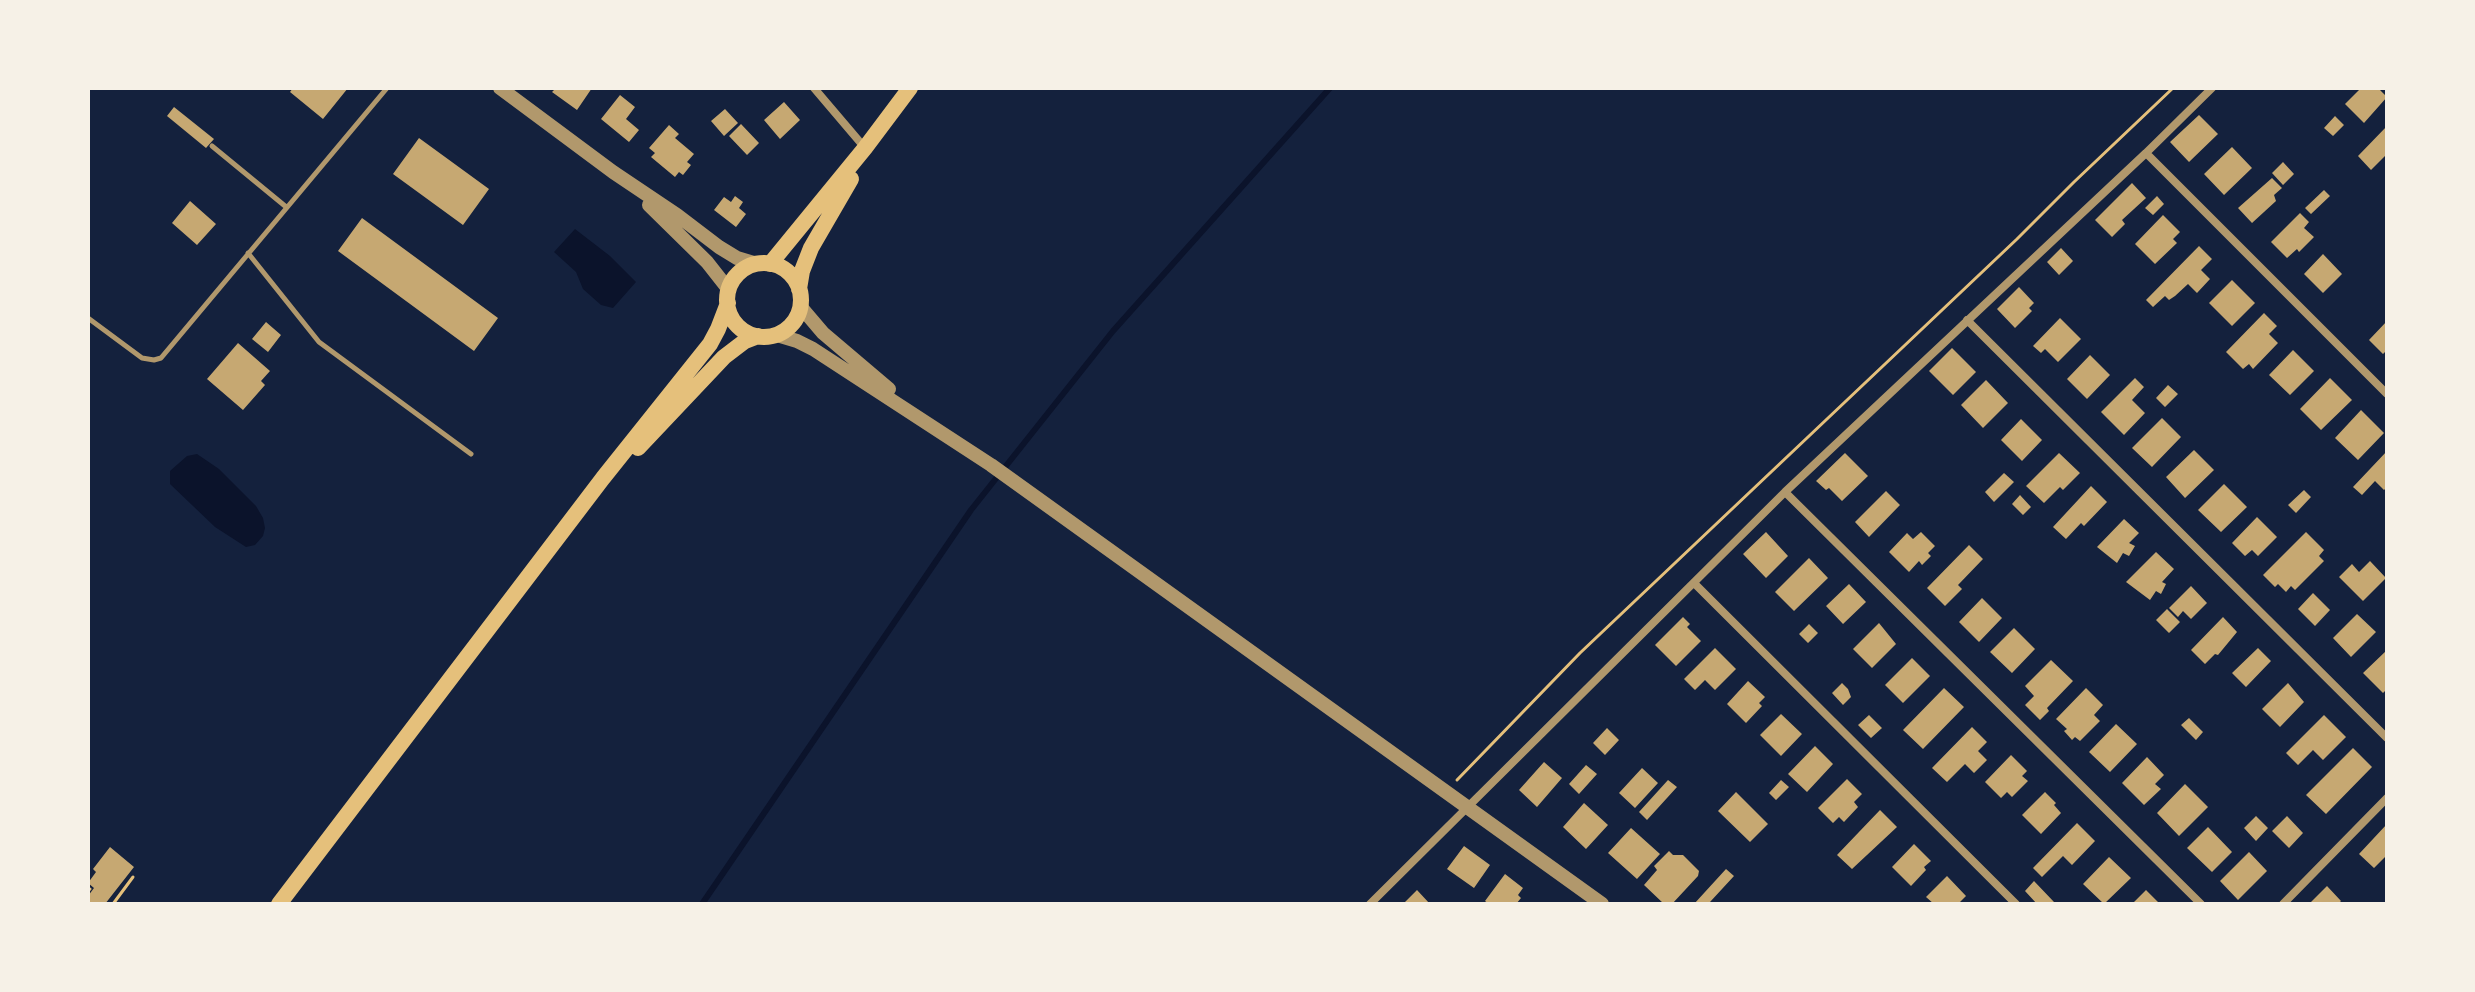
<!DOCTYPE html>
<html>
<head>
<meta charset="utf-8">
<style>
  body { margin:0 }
  #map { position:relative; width:2475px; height:992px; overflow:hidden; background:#14213d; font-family:"Space Grotesk",sans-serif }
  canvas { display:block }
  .frame { position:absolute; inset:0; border:90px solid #f6f1e7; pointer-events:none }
</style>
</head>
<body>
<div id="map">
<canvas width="2475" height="992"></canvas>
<div class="frame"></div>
</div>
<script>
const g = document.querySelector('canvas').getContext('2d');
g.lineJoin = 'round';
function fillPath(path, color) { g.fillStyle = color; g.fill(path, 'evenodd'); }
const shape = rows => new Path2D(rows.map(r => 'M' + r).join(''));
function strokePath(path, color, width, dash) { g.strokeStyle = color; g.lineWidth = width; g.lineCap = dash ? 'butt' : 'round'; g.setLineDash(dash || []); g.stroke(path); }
const water = shape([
  [575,229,610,256,636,282,613,308,601,305,583,289,576,272,554,252],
  [197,454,219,469,256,506,263,518,265,528,263,536,255,545,246,547,215,527,170,484,170,471,187,456]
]);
const stream = shape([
  [702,904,971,510,1113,331,1330,88]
]);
const building = shape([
  [293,88,348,88,323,119,290,92],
  [556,88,592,88,577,110,552,92],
  [2361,88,2382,88,2380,90,2387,97,2364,123,2345,104],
  [620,95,635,107,626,119,639,130,629,142,601,119],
  [784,102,800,120,780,139,764,120],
  [174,107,214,139,206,148,167,116],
  [725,109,738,123,724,136,711,121],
  [2199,115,2218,134,2189,162,2170,142],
  [2335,116,2344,125,2333,136,2324,128],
  [741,124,759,143,747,155,729,136],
  [669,125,679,134,675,138,694,154,687,162,691,165,683,175,679,172,675,177,651,157,655,153,649,148],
  [2387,126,2387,154,2371,170,2358,156],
  [419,138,489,189,463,225,393,174],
  [2232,147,2252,168,2224,195,2204,174],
  [2283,162,2294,174,2283,185,2272,173],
  [2272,178,2282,188,2274,195,2276,201,2252,223,2238,208],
  [2132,183,2146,198,2122,220,2125,224,2112,237,2095,220],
  [2324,190,2330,196,2311,214,2305,208],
  [735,196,743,202,739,208,746,214,736,227,714,210,724,197,731,202],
  [2157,196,2164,204,2153,215,2145,208],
  [190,201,216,224,197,245,172,223],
  [2300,213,2309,222,2304,228,2314,237,2299,252,2297,249,2287,258,2271,242],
  [2163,215,2180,232,2173,239,2177,243,2155,264,2135,244],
  [362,218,498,318,474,351,338,251],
  [2199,246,2212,259,2201,270,2210,279,2197,293,2188,284,2175,296,2169,300,2165,296,2153,307,2146,300],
  [2061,248,2073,261,2059,275,2047,262],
  [2323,254,2342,274,2323,293,2304,274],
  [2232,280,2255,303,2232,326,2209,303],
  [2019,287,2034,303,2029,308,2032,311,2015,328,1997,309],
  [2264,313,2277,326,2269,334,2278,343,2253,369,2249,364,2243,369,2226,352],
  [2060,318,2081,339,2058,362,2045,349,2041,353,2033,346],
  [2387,321,2387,350,2383,354,2369,340],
  [266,322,281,335,268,352,252,339],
  [238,343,270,371,261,381,265,385,243,410,207,379],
  [1952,348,1976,372,1953,395,1929,371],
  [2293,350,2314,371,2290,395,2269,375],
  [2090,355,2110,375,2087,399,2067,379],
  [2135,378,2144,387,2132,400,2145,413,2124,435,2101,412],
  [2330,378,2352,400,2321,430,2300,409],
  [1986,380,2008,403,1983,428,1961,405],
  [2168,385,2178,394,2165,407,2156,398],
  [2361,410,2384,433,2358,460,2335,438],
  [2162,418,2181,437,2152,467,2132,448],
  [2021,419,2042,440,2022,461,2001,440],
  [2194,450,2214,470,2185,498,2166,477],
  [2387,451,2387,487,2384,490,2375,481,2362,495,2353,487],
  [1845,453,1868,476,1842,501,1829,488,1826,490,1816,481],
  [2059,453,2080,473,2063,490,2060,487,2044,503,2026,486],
  [2004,473,2014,482,1994,502,1985,492],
  [2224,484,2247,507,2221,532,2198,510],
  [2091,486,2107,502,2084,526,2081,523,2066,539,2053,527],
  [2304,490,2311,497,2296,513,2288,505],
  [1886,491,1900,505,1869,537,1855,522],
  [2020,495,2031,507,2023,515,2012,504],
  [2257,517,2277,537,2258,556,2252,550,2245,556,2232,543],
  [2124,519,2139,533,2129,543,2135,546,2129,556,2123,553,2117,563,2097,547],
  [1766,532,1788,556,1766,578,1743,554],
  [1921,532,1935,546,1928,553,1931,556,1922,565,1919,561,1909,572,1889,552,1907,533,1913,539],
  [2306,532,2324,550,2319,556,2324,561,2295,590,2291,586,2286,592,2278,584,2275,587,2263,575],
  [1969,545,1983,559,1958,585,1962,589,1945,606,1927,588],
  [2156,552,2174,569,2162,582,2166,584,2161,594,2156,591,2150,600,2126,582],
  [1809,558,1828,578,1794,611,1775,592],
  [2370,561,2386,578,2363,601,2339,577,2352,564,2359,572],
  [1849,584,1866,602,1843,624,1826,606],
  [2191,586,2207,603,2191,619,2183,611,2178,617,2169,608],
  [2313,593,2330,610,2315,626,2298,609],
  [1982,598,2002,618,1979,642,1959,622],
  [2167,609,2180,622,2169,633,2156,620],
  [2357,614,2376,632,2351,657,2333,638],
  [1683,617,1690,624,1687,627,1701,641,1676,666,1655,645],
  [2223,617,2237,632,2218,655,2215,654,2205,664,2191,650],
  [1879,623,1896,644,1872,668,1853,649],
  [1809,624,1818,633,1808,643,1799,634],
  [2014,628,2035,649,2012,673,1990,652],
  [1715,648,1736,669,1715,690,1705,680,1695,690,1684,679],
  [2258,648,2271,661,2246,687,2232,673],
  [2387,650,2387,689,2383,693,2363,673],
  [1912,658,1930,676,1903,703,1885,685],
  [2051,660,2073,681,2047,708,2049,711,2040,720,2025,705,2034,696,2025,686],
  [1748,681,1765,697,1759,703,1762,706,1746,723,1727,704],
  [1842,683,1848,689,1851,697,1843,705,1832,693],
  [2288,683,2304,702,2280,727,2262,709],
  [1944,688,1964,707,1923,749,1903,730],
  [2086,688,2103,705,2094,715,2100,721,2080,741,2075,737,2072,740,2064,731,2067,729,2056,719],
  [1781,714,1802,734,1781,756,1760,735],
  [1869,715,1882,728,1871,738,1858,725],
  [2324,715,2346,737,2323,760,2313,750,2298,765,2286,753],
  [2189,718,2203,732,2196,740,2181,725],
  [2116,724,2137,744,2110,772,2089,752],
  [1972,727,1987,742,1978,751,1987,760,1974,773,1965,764,1947,782,1932,768],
  [1607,728,1619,740,1605,755,1593,743],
  [1815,746,1833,764,1807,792,1788,774],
  [2353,748,2372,767,2326,814,2306,795],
  [2011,755,2027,771,2022,776,2028,781,2012,797,2007,792,2001,798,1985,782],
  [2147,757,2164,775,2155,784,2161,789,2144,805,2122,783],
  [1544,762,1562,778,1537,807,1519,790],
  [1586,765,1597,774,1579,794,1569,784],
  [1642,768,1658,783,1635,808,1619,793],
  [1847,779,1862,794,1854,802,1858,807,1844,822,1839,817,1833,823,1818,808],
  [1668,780,1677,787,1647,820,1639,812],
  [1781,780,1789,787,1776,800,1769,793],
  [2185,784,2208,807,2179,836,2157,813],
  [1736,792,1768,824,1750,842,1718,811],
  [2045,792,2056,803,2054,805,2061,813,2041,834,2022,815],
  [1584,803,1608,825,1586,849,1563,827],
  [1880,810,1897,827,1852,869,1837,855],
  [2256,816,2268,828,2256,841,2244,828],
  [2287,816,2303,833,2289,848,2272,831],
  [2077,823,2095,841,2072,865,2063,856,2042,877,2033,868],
  [2387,824,2387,855,2374,868,2359,854],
  [2208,827,2232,852,2212,872,2187,848],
  [1631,828,1660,854,1637,879,1608,853],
  [1914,844,1931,861,1924,867,1926,870,1911,886,1892,867],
  [1464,846,1490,865,1474,888,1447,869],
  [110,847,134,867,105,904,88,904,88,896,94,888,88,883,96,872,93,869],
  [1669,851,1673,855,1683,855,1699,871,1698,876,1672,904,1664,904,1644,885,1657,870,1654,866],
  [2249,852,2267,871,2238,900,2220,881],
  [2109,857,2131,878,2104,904,2083,884],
  [1726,869,1734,876,1710,902,1712,904,1694,904],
  [1505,874,1523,888,1518,895,1521,898,1516,904,1489,904,1485,901],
  [1947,876,1966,896,1958,904,1934,904,1926,897],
  [2034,881,2054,902,2052,904,2037,904,2025,891],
  [2327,886,2341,901,2338,904,2309,904],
  [1417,890,1430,904,1403,904],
  [2146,890,2160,904,2132,904]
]);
const path = shape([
  [1457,780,1580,653,2017,239,2074,182,2173,88],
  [88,891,90,889],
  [113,904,133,877]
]);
const service = shape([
  [212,146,285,206],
  [248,253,319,342,471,454],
  [88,318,142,358,154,360,161,358,387,88]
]);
const minor = shape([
  [814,88,865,148],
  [2146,153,2387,394],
  [1967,320,2387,738],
  [1785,492,2201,904],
  [1694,583,2016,904],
  [1370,904,1785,492,2146,153,2212,88],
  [2283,904,2387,798]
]);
const tertiary = shape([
  [500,88,613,172,677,215,719,247,737,258,757,264],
  [649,205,707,262,729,290],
  [800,306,823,333,889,389],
  [777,335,797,341,813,349,991,465,1602,904]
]);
const secondary = shape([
  '727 300a37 37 0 1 1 74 0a37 37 0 1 1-74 0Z',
  [770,264,865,148,910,88],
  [799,289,802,271,811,248,851,179],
  [638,448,724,357,745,341,758,336],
  [279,904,603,478,710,344,718,329,728,303]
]);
fillPath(water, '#0b132b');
strokePath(stream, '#0b132b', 6);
fillPath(building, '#c6a872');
strokePath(path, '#e5c07b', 3);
strokePath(service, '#b1986c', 5);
strokePath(minor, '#b1986c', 8);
strokePath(tertiary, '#b1986c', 14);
strokePath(secondary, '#e5c07b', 16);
</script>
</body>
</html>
